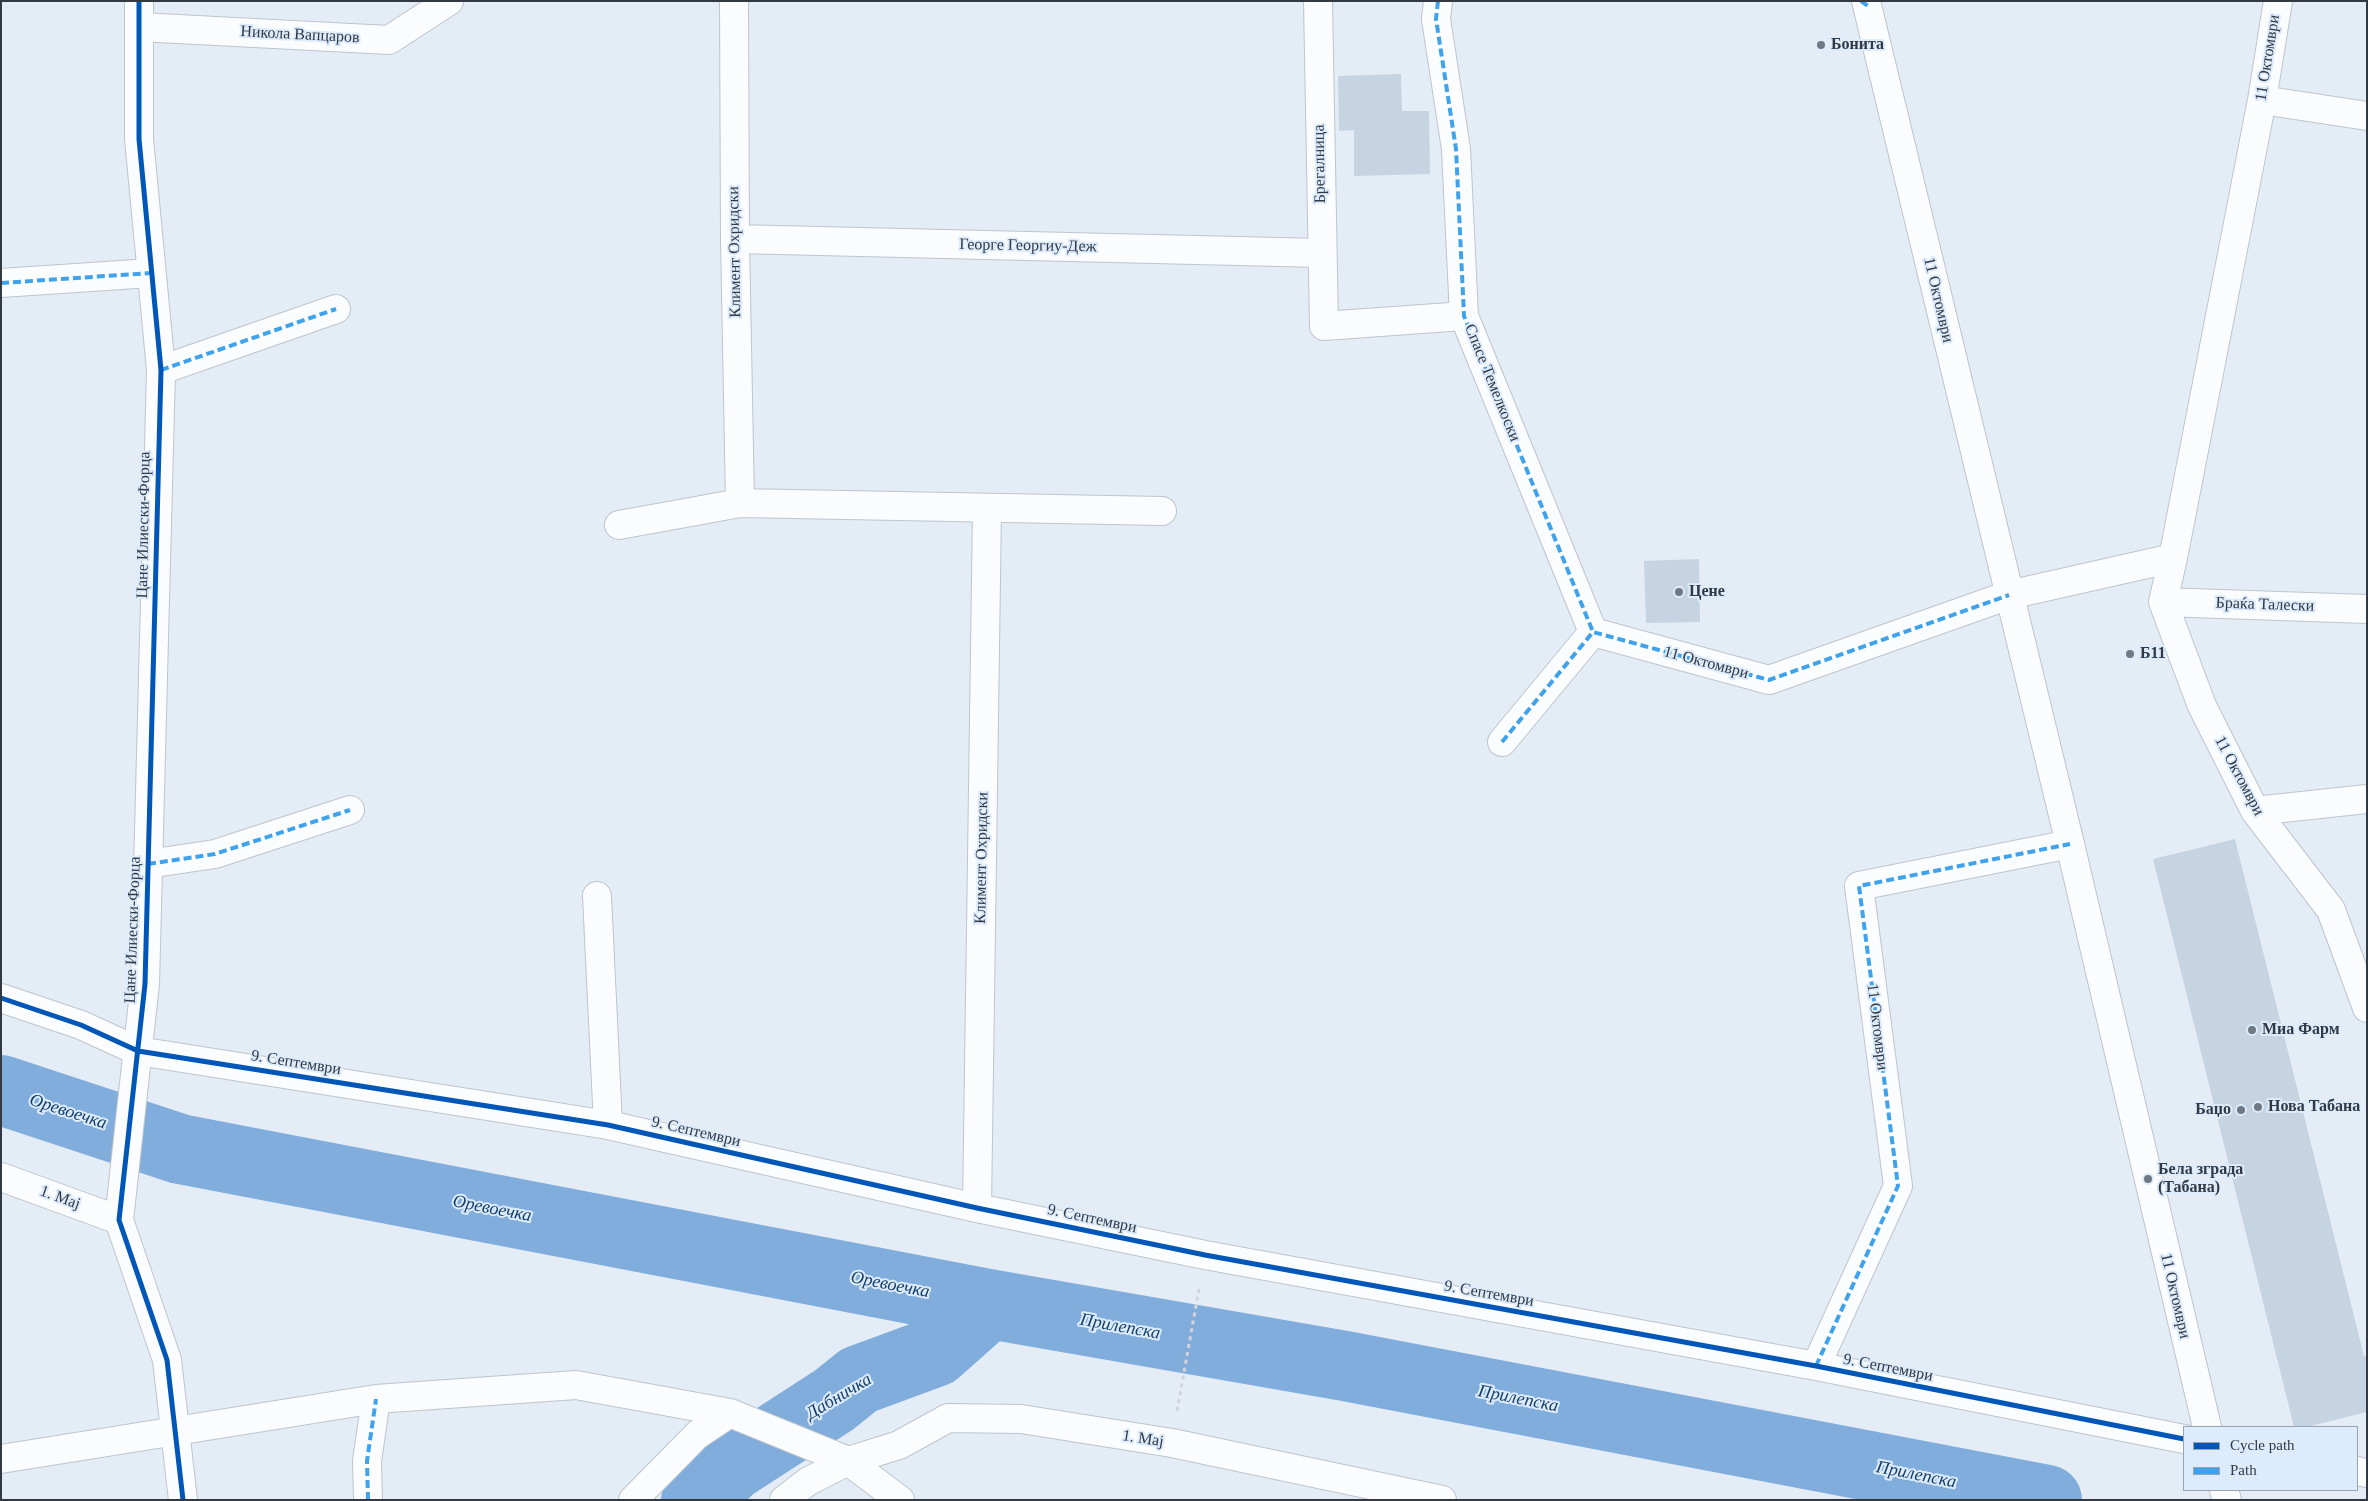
<!DOCTYPE html>
<html>
<head>
<meta charset="utf-8">
<style>
  body { margin:0 }
  #map { position:relative; width:2368px; height:1501px; overflow:hidden; background:#e4edf6; font-family:"Times New Roman",serif }
  canvas { display:block }
  .frame { position:absolute; inset:0; border:2px solid #323942; pointer-events:none }
  .legend { position:absolute; left:2183px; top:1426px; width:175px; height:65px; box-sizing:border-box; background:#ddecfd; border:1px solid #99a4b2; margin:0; padding:6px 9px; list-style:none; font-size:15px; color:#323942 }
  .legend li { display:flex; align-items:center; gap:10px; height:25px }
  .legend b { width:25px; border:1px solid #99a4b2 }
</style>
</head>
<body>
<div id="map">
<canvas width="2368" height="1501"></canvas>
<div class="frame"></div>
<ul class="legend">
<li><b style="height:6px;background:#0057b8"></b>Cycle path</li>
<li><b style="height:6px;background:#3ea3ec"></b>Path</li>
</ul>
</div>
<script>
const g = document.querySelector('canvas').getContext('2d');
g.lineJoin = 'round';
const shape = rows => new Path2D(rows.map(r => 'M' + r).join(''));
function strokePath(path, color, width, dash) { g.strokeStyle = color; g.lineWidth = width; g.lineCap = dash ? 'butt' : 'round'; g.setLineDash(dash || []); g.stroke(path); }
function fillPath(path, color) { g.fillStyle = color; g.fill(path, 'evenodd'); }
function drawText(font, color, halo, rows, align = 'center') {
  g.font = font + ' "Times New Roman",serif'; g.lineWidth = 4; g.setLineDash([]); g.textBaseline = 'middle'; g.strokeStyle = halo; g.fillStyle = color; for (const [text, x, y, turn = 0] of rows) {
    g.save(); g.translate(x, y); g.rotate((+turn || 0) * Math.PI / 180); g.textAlign = isNaN(turn) ? turn : align; if (halo) g.strokeText(text, 0, 0); g.fillText(text, 0, 0); g.restore();
  }
}
const river = shape([
  [1,1090,180,1149,989,1304,1345,1366,2047,1500],
  [696,1500,732,1466,834,1400,859,1380,935,1352,989,1304]
]);
const building = shape([
  [1401,74,1402,111,1429,111,1430,174,1354,176,1354,130,1339,131,1338,76],
  [1699,559,1700,622,1646,623,1644,561],
  [2235,839,2364,1356,2367,1356,2367,1412,2307,1427,2294,1427,2153,859]
]);
const path = shape([
  [1177,1411,1199,1289]
]);
const minor = shape([
  [139,1,139,139,161,370,145,984,119,1220,167,1360,183,1500],
  [734,1,735,239,740,503],
  [1318,1,1324,326,1464,316],
  [1438,1,1436,19,1456,149,1464,316,1593,632],
  [2278,1,2262,100,2173,558,2163,602,2202,706,2255,811,2331,910,2367,1008],
  [139,27,389,40,449,1],
  [2262,100,2367,116],
  [735,239,1321,253],
  [1,283,151,273],
  [161,370,336,309],
  [619,525,740,503,1162,511],
  [2163,602,2367,609],
  [1502,742,1593,632,1769,680,2009,595,2173,558],
  [2255,811,2367,799],
  [148,864,215,854,350,810],
  [597,896,608,1125],
  [1,998,81,1025,138,1051,608,1125,977,1208,1205,1255,1816,1366,2184,1439],
  [1,1177,119,1220],
  [977,1208,987,509],
  [1816,1366,1898,1186,1859,886,2070,844],
  [1,1459,376,1399,576,1385,730,1413,848,1461,900,1500],
  [368,1500,367,1461,376,1399],
  [633,1500,697,1435,730,1413],
  [784,1500,807,1482,848,1461,899,1445,948,1418,1021,1419,1172,1443,1442,1500]
]);
const tertiary = shape([
  [1866,1,2070,844,2207,1427],
  [2357,1471,2367,1473],
  [2224,1490,2227,1500]
]);
const quiet = shape([
  [1438,1,1436,19,1456,149,1464,316,1593,632],
  [1861,1,1868,6],
  [1,283,151,273],
  [161,370,336,309],
  [1502,742,1593,632,1769,680,2009,595],
  [148,864,215,854,350,810],
  [1816,1366,1898,1186,1859,886,2070,844],
  [368,1500,367,1461,376,1399]
]);
const cycleway = shape([
  [139,1,139,139,161,370,145,984,119,1220,167,1360,183,1500],
  [1,998,81,1025,138,1051,608,1125,977,1208,1205,1255,1816,1366,2184,1439]
]);
const markers = [
  [1821,45,5,"#707881"],
  [1679,592,5,"#707881"],
  [2130,654,5,"#707881"],
  [2252,1030,5,"#707881"],
  [2258,1107,5,"#707881"],
  [2241,1110,5,"#707881"],
  [2148,1179,5,"#707881"]
];
const streetNames = [
  ["Никола Вапцаров",300,35,3],
  ["11 Октомври",2268,58,-81],
  ["Брегалница",1320,164,-91],
  ["Георге Георгиу-Деж",1028,246,1],
  ["Климент Охридски",735,252,-91],
  ["11 Октомври",1938,300,77],
  ["Спасе Темелкоски",1492,383,68],
  ["Цане Илиески-Форца",144,525,-89],
  ["Браќа Талески",2265,605,2],
  ["11 Октомври",1706,663,15],
  ["11 Октомври",2239,776,62],
  ["Климент Охридски",982,858,-89],
  ["Цане Илиески-Форца",133,930,-88],
  ["11 Октомври",1877,1027,83],
  ["9. Септември",296,1063,9],
  ["9. Септември",696,1132,13],
  ["1. Мај",60,1198,20],
  ["9. Септември",1092,1219,12],
  ["9. Септември",1489,1294,10],
  ["11 Октомври",2175,1296,77],
  ["9. Септември",1888,1368,11],
  ["1. Мај",1143,1439,9]
];
const poiNames = [
  ["Бонита",1831,45],
  ["Цене",1689,592],
  ["Б11",2140,654],
  ["Миа Фарм",2262,1030],
  ["Нова Табана",2268,1107],
  ["Баџо",2231,1110,"right"],
  ["Бела зграда",2158,1170],
  ["(Табана)",2158,1188]
];
const waterNames = [
  ["Оревоечка",68,1112,18],
  ["Оревоечка",492,1209,11],
  ["Оревоечка",890,1285,11],
  ["Прилепска",1120,1327,10],
  ["Дабничка",839,1397,-31],
  ["Прилепска",1518,1399,11],
  ["Прилепска",1916,1475,11]
];
strokePath(river, '#81addd', 70);
fillPath(building, '#c6d4e2');
strokePath(minor, '#bdc5cd', 30);
strokePath(tertiary, '#bdc5cd', 30);
strokePath(path, '#d2d4d7', 3, [4, 4]);
strokePath(minor, '#fbfcfe', 28);
strokePath(tertiary, '#fbfcfe', 28);
strokePath(quiet, '#3ea3ec', 4, [8, 4]);
strokePath(cycleway, '#0057b8', 5);
for (const [x, y, r, color] of markers) { const dot = new Path2D(); dot.arc(x, y, r, 0, 2 * Math.PI); g.fillStyle = color; g.fill(dot); strokePath(dot, '#ddecfd', 2); }
drawText('16px', '#323942', '#ddecfd', streetNames);
drawText('bold 16px', '#323942', '#ddecfd', poiNames, 'left');
drawText('italic 18px', '#153f6a', '#ddecfd', waterNames);
</script>
</body>
</html>
